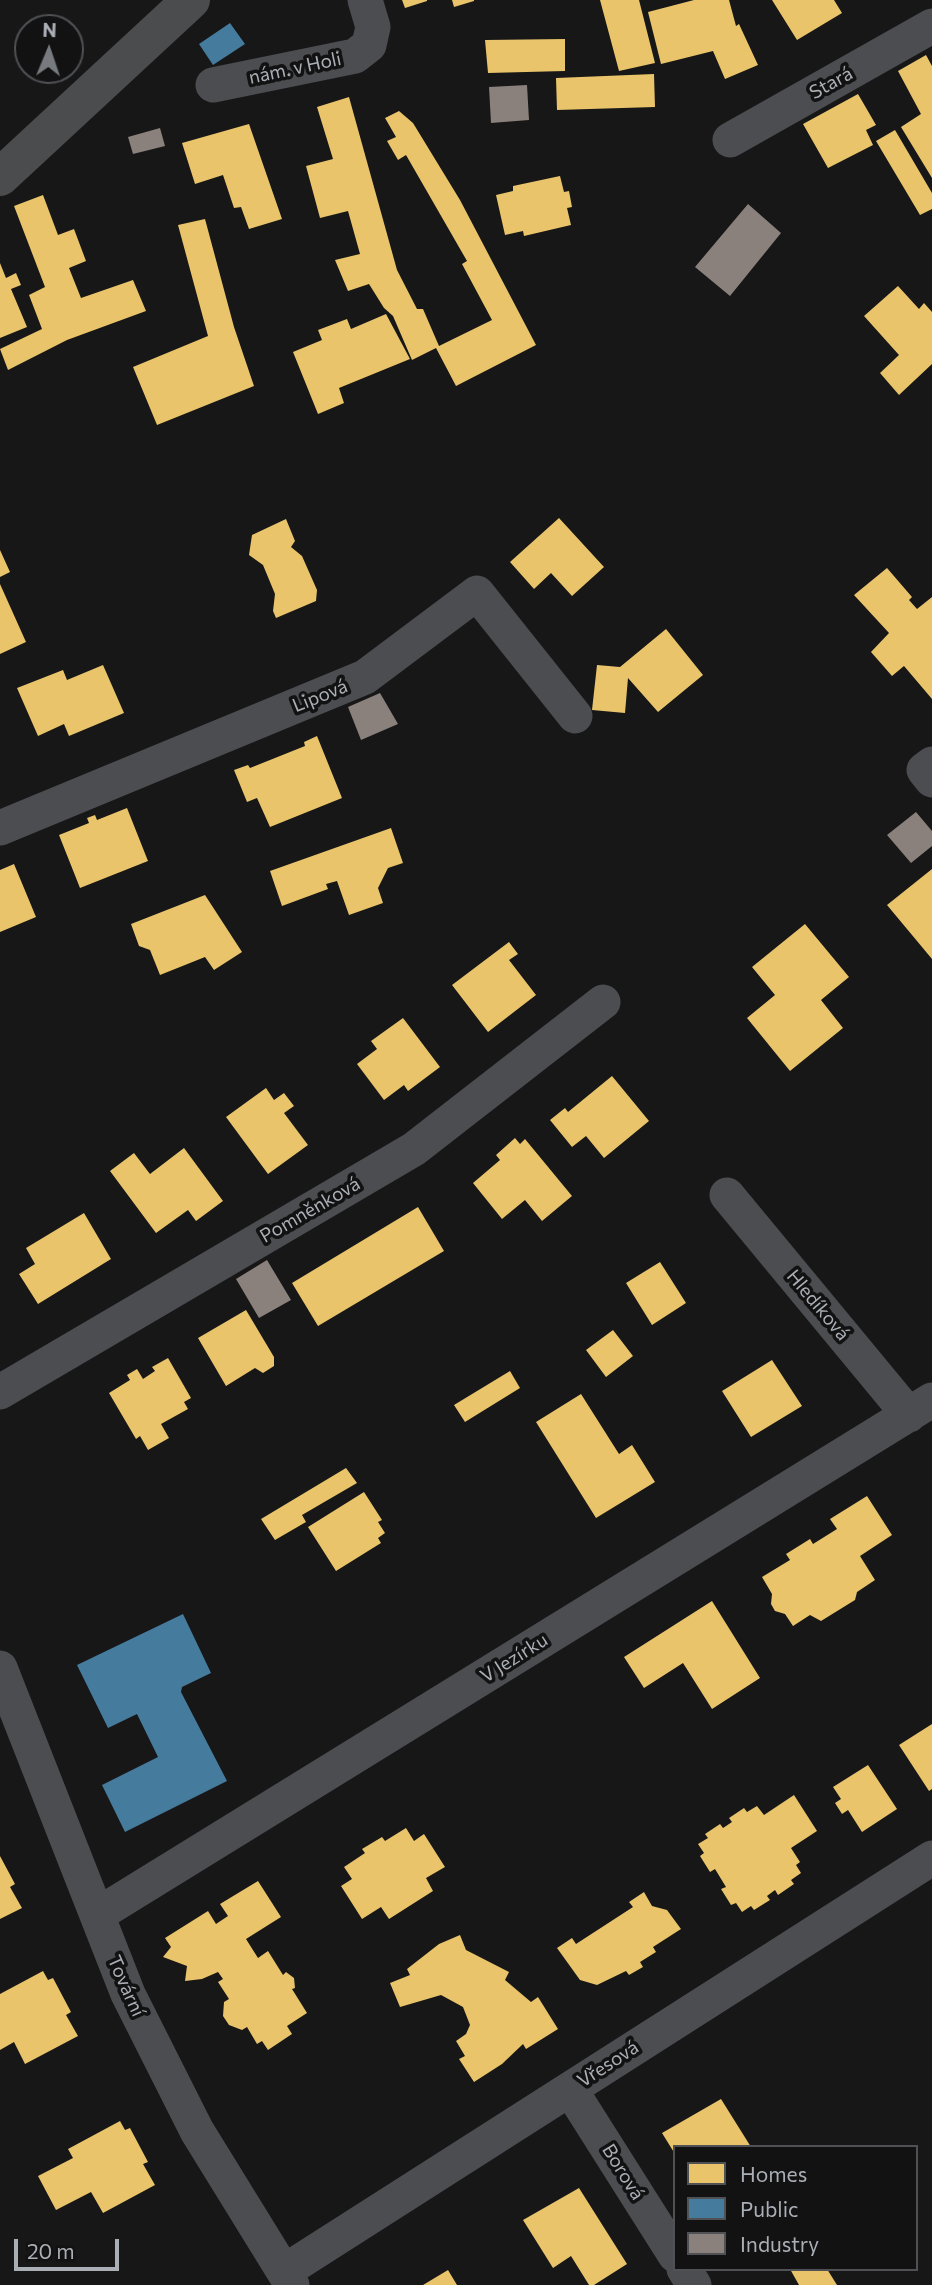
<!DOCTYPE html>
<html>
<head>
<meta charset="utf-8">
<style>
  body { margin:0 }
  #map { position:relative; width:932px; height:2285px; overflow:hidden; background:#171718; font-family:Commissioner,sans-serif }
  canvas { display:block }
  .legend { position:absolute; left:673px; top:2145px; width:245px; height:126px; box-sizing:border-box; background:#121213; border:2px solid #4f5154; margin:0; padding:9px 12px; list-style:none; font-size:21px; color:#aaafb6 }
  .legend li { display:flex; align-items:center; gap:14px; height:35px }
  .legend b { width:35px; border:2px solid #4f5154 }
  .north { position:absolute; left:14px; top:14px; width:70px; height:70px; box-sizing:border-box; background:#121213; border:2px solid #4f5154; border-radius:50%; rotate:2deg; font-size:19px; font-weight:700; line-height:28px; text-align:center; color:#aaafb6 }
  .north::after { content:''; display:block; margin:auto; width:24px; height:32px; background:#777a7f; clip-path:polygon(50% 0,100% 100%,50% 72%,0 100%) }
  .scale { position:absolute; left:14px; top:2239px; width:105px; height:32px; box-sizing:border-box; border:4px solid #aaafb6; border-top:0; padding-left:9px; font-size:21px; line-height:24px; white-space:nowrap; color:#aaafb6; -webkit-text-stroke:5px #121213; paint-order:stroke }
</style>
</head>
<body>
<div id="map">
<canvas width="932" height="2285"></canvas>
<ul class="legend">
<li><b style="height:19px;background:#e9c46a"></b>Homes</li>
<li><b style="height:19px;background:#457b9d"></b>Public</li>
<li><b style="height:19px;background:#8a817c"></b>Industry</li>
</ul>
<div class="north">N</div>
<div class="scale">20 m</div>
</div>
<script>
const g = document.querySelector('canvas').getContext('2d');
g.lineJoin = 'round';
function fillPath(path, color) { g.fillStyle = color; g.fill(path, 'evenodd'); }
const shape = rows => new Path2D(rows.map(r => 'M' + r).join(''));
function strokePath(path, color, width, dash) { g.strokeStyle = color; g.lineWidth = width; g.lineCap = dash ? 'butt' : 'round'; g.setLineDash(dash || []); g.stroke(path); }
function drawText(font, color, halo, rows, align = 'center') {
  g.font = font + ' Commissioner,sans-serif'; g.lineWidth = 7; g.setLineDash([]); g.textBaseline = 'middle'; g.strokeStyle = halo; g.fillStyle = color; for (const [text, x, y, turn = 0] of rows) {
    g.save(); g.translate(x, y); g.rotate((+turn || 0) * Math.PI / 180); g.textAlign = isNaN(turn) ? turn : align; if (halo) g.strokeText(text, 0, 0); g.fillText(text, 0, 0); g.restore();
  }
}
const homes = shape([
  [402,0,427,0,427,1,405,8],
  [452,0,474,0,474,1,454,7],
  [600,0,639,0,655,63,619,71],
  [694,0,729,0,736,26,739,24,758,65,725,79,713,51,661,64,648,12],
  [772,0,834,0,842,13,797,40],
  [565,39,565,71,488,73,485,40],
  [926,55,932,66,932,178,901,127,921,114,898,71],
  [654,74,655,107,557,110,556,78],
  [858,94,876,125,866,130,873,145,828,168,803,124],
  [349,97,397,270,417,309,423,309,439,346,492,320,462,264,467,261,406,155,398,160,387,141,396,137,385,118,399,111,413,123,460,200,536,345,456,386,436,348,412,360,393,316,384,308,369,284,348,291,335,260,360,254,348,211,320,218,306,166,333,159,317,107],
  [249,124,282,219,249,229,241,207,234,208,223,175,195,184,182,143],
  [895,130,932,193,932,209,920,215,876,141],
  [560,176,564,192,569,191,572,207,567,208,571,225,524,236,523,231,505,235,496,195,513,191,513,186],
  [43,195,58,235,74,229,86,261,69,268,81,298,133,280,146,311,67,340,8,370,0,349,42,329,29,295,45,287,14,206],
  [205,219,234,327,254,386,157,425,133,367,208,336,178,225],
  [0,263,6,278,16,273,21,285,11,289,27,327,0,338],
  [898,286,919,309,924,303,932,312,932,364,899,395,880,373,899,355,864,316],
  [386,314,410,359,339,388,344,403,318,414,293,352,322,340,318,330,347,319,351,329],
  [559,518,604,567,572,596,551,573,534,589,510,562],
  [286,519,295,541,291,547,302,556,317,590,316,601,276,618,273,611,275,594,263,565,249,555,252,535],
  [0,550,10,572,0,577],
  [887,568,912,597,909,600,917,609,932,597,932,699,904,666,892,676,871,652,889,633,854,595],
  [0,584,26,642,0,654],
  [666,629,703,675,658,712,628,678,625,713,592,710,597,665,620,667],
  [103,665,124,713,69,736,64,724,38,736,17,688,63,670,67,680],
  [317,736,342,798,270,827,257,798,247,802,234,770,248,765,250,768,305,746,304,742],
  [127,808,148,861,80,888,59,835,89,823,87,818,95,815,97,820],
  [391,828,403,863,388,868,378,888,383,903,349,915,337,881,326,884,328,889,282,906,270,871],
  [14,864,36,917,0,932,0,870],
  [932,869,932,959,887,905],
  [205,895,242,952,214,970,205,957,160,975,150,950,139,946,131,924],
  [805,924,849,977,821,1000,843,1028,790,1071,747,1018,775,995,752,967],
  [509,942,518,954,509,960,536,995,488,1032,452,985],
  [403,1018,440,1067,408,1091,404,1085,384,1100,357,1064,377,1049,371,1041],
  [612,1076,649,1121,604,1158,586,1136,572,1147,550,1120,565,1108,568,1112],
  [266,1088,274,1100,284,1093,294,1106,284,1113,308,1145,268,1174,226,1117],
  [515,1138,520,1144,525,1139,572,1196,542,1221,525,1200,502,1219,473,1183,500,1160,496,1155],
  [184,1148,223,1201,196,1221,188,1210,156,1233,110,1171,134,1153,150,1174],
  [418,1207,444,1251,318,1326,292,1283],
  [84,1213,111,1259,38,1304,19,1274,35,1264,26,1248],
  [660,1262,686,1303,652,1325,626,1283],
  [246,1310,274,1357,274,1366,263,1373,255,1368,226,1386,198,1338],
  [613,1330,633,1356,606,1377,586,1350],
  [168,1358,191,1398,184,1402,188,1409,161,1424,169,1438,148,1450,140,1436,136,1439,109,1393,130,1380,127,1375,137,1369,143,1379,155,1371,152,1367],
  [772,1360,802,1406,751,1437,722,1391],
  [510,1371,520,1388,465,1422,454,1405],
  [581,1394,619,1454,632,1445,655,1482,596,1518,536,1422],
  [346,1468,357,1483,302,1515,306,1522,275,1540,261,1519],
  [364,1492,382,1520,378,1522,385,1533,378,1538,381,1543,336,1571,308,1527],
  [867,1496,892,1535,860,1556,875,1580,857,1592,855,1600,821,1621,810,1615,793,1626,785,1614,775,1611,771,1604,772,1594,762,1577,790,1560,786,1554,810,1539,813,1544,837,1529,830,1519],
  [712,1601,760,1678,712,1709,683,1663,644,1688,624,1657],
  [932,1724,932,1789,929,1791,899,1745],
  [868,1765,897,1809,862,1832,848,1810,842,1814,835,1803,841,1799,833,1787],
  [794,1795,817,1831,791,1848,800,1862,796,1865,801,1873,791,1880,794,1884,778,1895,775,1890,767,1896,770,1900,754,1910,751,1906,742,1912,736,1903,731,1905,721,1889,726,1887,715,1869,710,1872,700,1856,704,1853,698,1844,708,1838,705,1834,720,1824,723,1828,732,1822,729,1818,744,1808,747,1812,757,1806,764,1815],
  [406,1828,414,1841,424,1834,445,1867,426,1878,433,1891,389,1919,381,1907,362,1919,341,1886,352,1879,344,1867,365,1853,362,1849,382,1837,385,1841],
  [0,1856,15,1884,10,1887,22,1908,0,1919],
  [258,1881,281,1917,246,1939,258,1958,268,1951,283,1975,286,1972,294,1978,295,1988,292,1989,307,2013,287,2026,292,2034,268,2050,262,2041,257,2044,247,2027,242,2030,229,2025,223,2016,224,2002,229,1999,218,1982,223,1979,218,1972,202,1979,185,1981,187,1966,163,1957,171,1947,165,1938,208,1911,216,1924,228,1916,220,1904],
  [644,1892,652,1906,667,1910,681,1929,653,1947,656,1952,640,1962,643,1967,629,1975,626,1971,597,1985,580,1980,557,1948,572,1938,576,1944,633,1907,629,1902],
  [460,1935,466,1950,509,1972,505,1980,531,2002,538,1997,558,2029,526,2049,523,2044,502,2064,474,2082,459,2059,465,2056,456,2041,466,2034,470,2025,463,2007,441,1995,400,2007,390,1983,410,1975,407,1969,439,1944],
  [43,1971,48,1980,53,1978,71,2012,66,2015,78,2036,25,2064,14,2042,0,2050,0,1994],
  [721,2099,751,2147,675,2147,675,2154,662,2133],
  [120,2121,125,2130,130,2128,148,2162,143,2164,155,2185,103,2213,91,2192,56,2210,38,2176,73,2158,68,2149],
  [579,2188,627,2264,594,2285,589,2285,571,2256,553,2268,523,2220],
  [790,2269,827,2269,837,2285,799,2285],
  [448,2270,457,2285,423,2285]
]);
const public = shape([
  [230,23,245,44,213,65,199,44],
  [183,1614,211,1673,182,1687,181,1692,227,1781,125,1832,102,1785,158,1757,137,1714,108,1728,77,1665]
]);
const industry = shape([
  [527,85,529,120,491,123,489,87],
  [160,128,165,146,133,154,128,137],
  [748,204,781,233,730,296,695,267],
  [380,693,398,724,361,740,348,707],
  [916,812,932,831,932,846,911,863,887,835],
  [267,1260,291,1300,259,1318,236,1279]
]);
const street = shape([
  [213,85,355,56,369,45,373,27,365,0],
  [730,140,932,26],
  [932,764,924,770,932,780],
  [0,828,365,677,477,593,575,716],
  [727,1195,909,1415],
  [0,1392,414,1149,603,1002],
  [0,1668,128,1994,197,2131,292,2285],
  [97,1915,932,1400],
  [570,2089,675,2255],
  [684,2269,694,2285],
  [285,2271,932,1858]
]);
const secondary = shape([
  [0,177,191,0]
]);
const streetNames = [
  ["nám. v Holi",295,68,-12],
  ["Stará",831,83,-29],
  ["Lipová",320,696,-22],
  ["Pomněnková",310,1210,-30],
  ["Hledíková",818,1305,50],
  ["V Jezírku",514,1658,-32],
  ["Tovární",126,1986,66],
  ["Vřesová",608,2064,-33],
  ["Borová",623,2172,58]
];
fillPath(homes, '#e9c46a');
fillPath(public, '#457b9d');
fillPath(industry, '#8a817c');
strokePath(street, '#4c4d50', 35);
strokePath(secondary, '#4b4c4d', 38);
drawText('19px', '#aaafb6', '#121213', streetNames);
</script>
</body>
</html>
